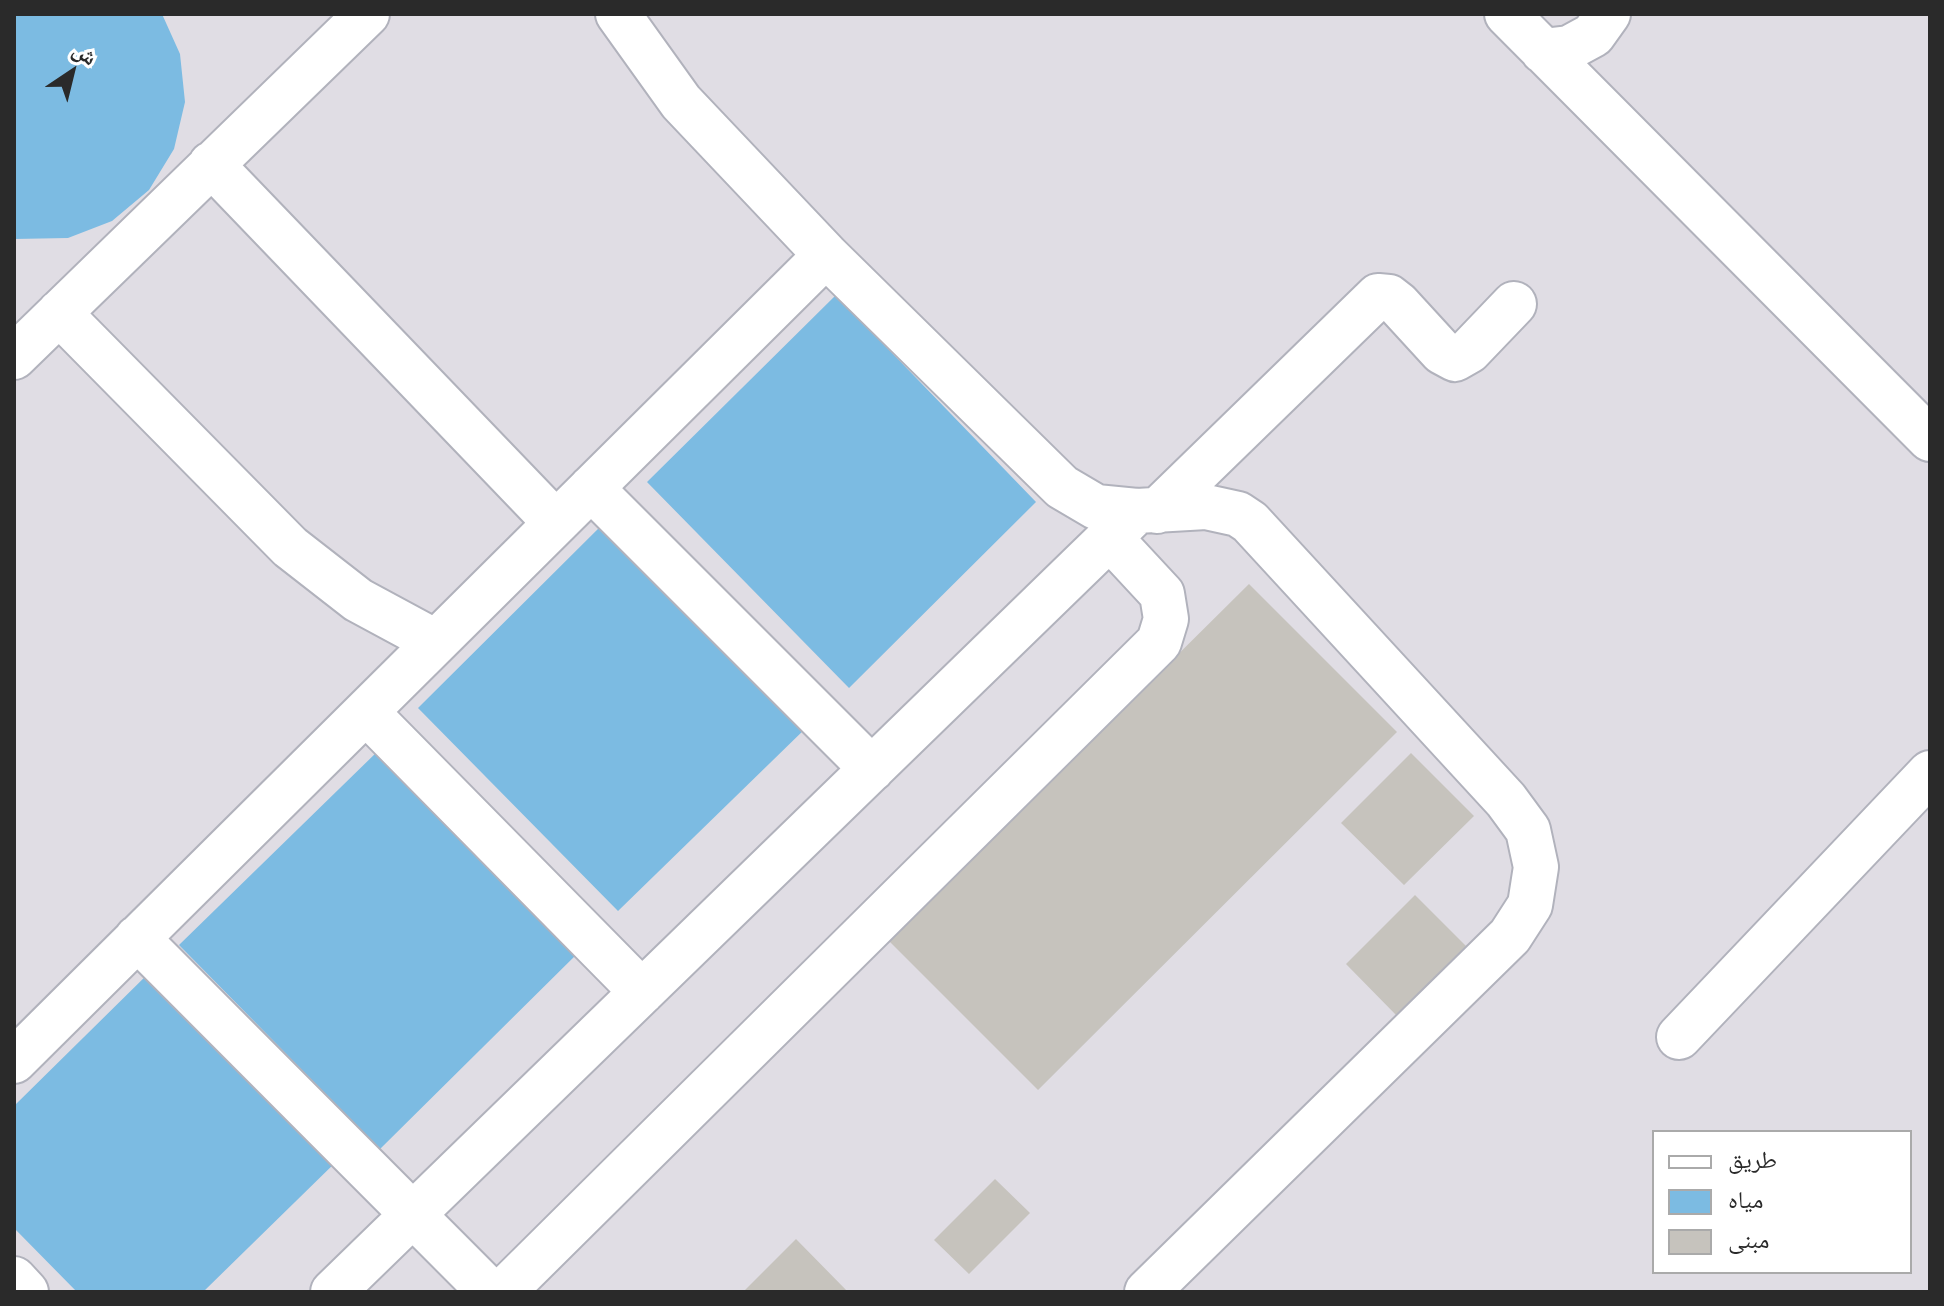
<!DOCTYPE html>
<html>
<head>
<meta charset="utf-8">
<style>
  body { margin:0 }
  #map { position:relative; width:1944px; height:1306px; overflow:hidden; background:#ebe6de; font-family:"Exo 2","Noto Naskh Arabic",sans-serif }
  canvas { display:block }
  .frame { position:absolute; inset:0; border:16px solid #2a2a2a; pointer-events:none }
  .legend { position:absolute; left:1652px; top:1130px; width:260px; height:144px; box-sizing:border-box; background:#fff; border:2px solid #aaa; margin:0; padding:10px 14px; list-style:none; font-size:24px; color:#2a2a2a }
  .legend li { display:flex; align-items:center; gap:16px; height:40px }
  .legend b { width:40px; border:2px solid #aaa }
  .north { position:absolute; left:32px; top:32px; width:80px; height:80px; -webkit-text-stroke:6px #fff; paint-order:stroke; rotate:35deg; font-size:22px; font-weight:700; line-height:32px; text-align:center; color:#2a2a2a }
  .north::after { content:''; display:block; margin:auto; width:28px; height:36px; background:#2a2a2a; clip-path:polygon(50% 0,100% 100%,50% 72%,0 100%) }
</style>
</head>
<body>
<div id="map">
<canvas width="1944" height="1306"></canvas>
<div class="frame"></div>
<ul class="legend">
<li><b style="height:10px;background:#fff"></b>طريق</li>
<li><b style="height:22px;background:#7cbbe2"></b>مياه</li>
<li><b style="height:22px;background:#c6c3bd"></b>مبنى</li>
</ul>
<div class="north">ش</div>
</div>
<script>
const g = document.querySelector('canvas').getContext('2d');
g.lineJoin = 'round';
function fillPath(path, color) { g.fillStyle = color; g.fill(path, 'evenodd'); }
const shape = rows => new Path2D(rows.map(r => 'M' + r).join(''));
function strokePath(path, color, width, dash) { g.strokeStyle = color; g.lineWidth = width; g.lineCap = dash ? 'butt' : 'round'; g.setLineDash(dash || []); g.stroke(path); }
const industrial = shape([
  [14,14,1930,14,1930,1292,14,1292],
  [1654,1132,1910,1132,1910,1272,1654,1272]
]);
const water = shape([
  [14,14,162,14,180,54,185,102,174,149,149,190,112,221,68,238,14,239],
  [836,295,1036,502,849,688,647,482],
  [608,519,808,726,618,911,418,708],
  [380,749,582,949,380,1149,179,945],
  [154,968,341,1157,203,1292,77,1292,14,1228,14,1106]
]);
const building = shape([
  [1249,584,1397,732,1038,1090,889,941],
  [1411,753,1474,816,1404,885,1341,823],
  [1415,895,1466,946,1397,1016,1346,964],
  [995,1179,1030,1213,969,1274,934,1240],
  [796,1239,848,1292,743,1292]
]);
const minor = shape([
  [618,14,681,102,826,255,1062,487,1096,507,1137,511,1206,507,1238,514,1250,522,1506,800,1528,830,1536,867,1530,905,1510,936,1147,1292],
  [1507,14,1930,439],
  [1543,51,1569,48,1593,35,1608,14],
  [211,164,556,523],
  [59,313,290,547,358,600,434,641],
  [14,357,367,14],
  [591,488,872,769],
  [1157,511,1378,296,1389,297,1398,304,1442,352,1455,359,1469,351,1514,304],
  [366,712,642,992],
  [137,938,490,1292],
  [1679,1037,1930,773],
  [14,1061,826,255],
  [14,1279,26,1292],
  [333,1292,1137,511],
  [503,1292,1159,642,1166,619,1162,594,1110,538]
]);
fillPath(industrial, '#e0dde4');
fillPath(water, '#7cbbe2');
fillPath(building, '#c6c3bd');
strokePath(minor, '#b1b2bc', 48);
strokePath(minor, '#fff', 44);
</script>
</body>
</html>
